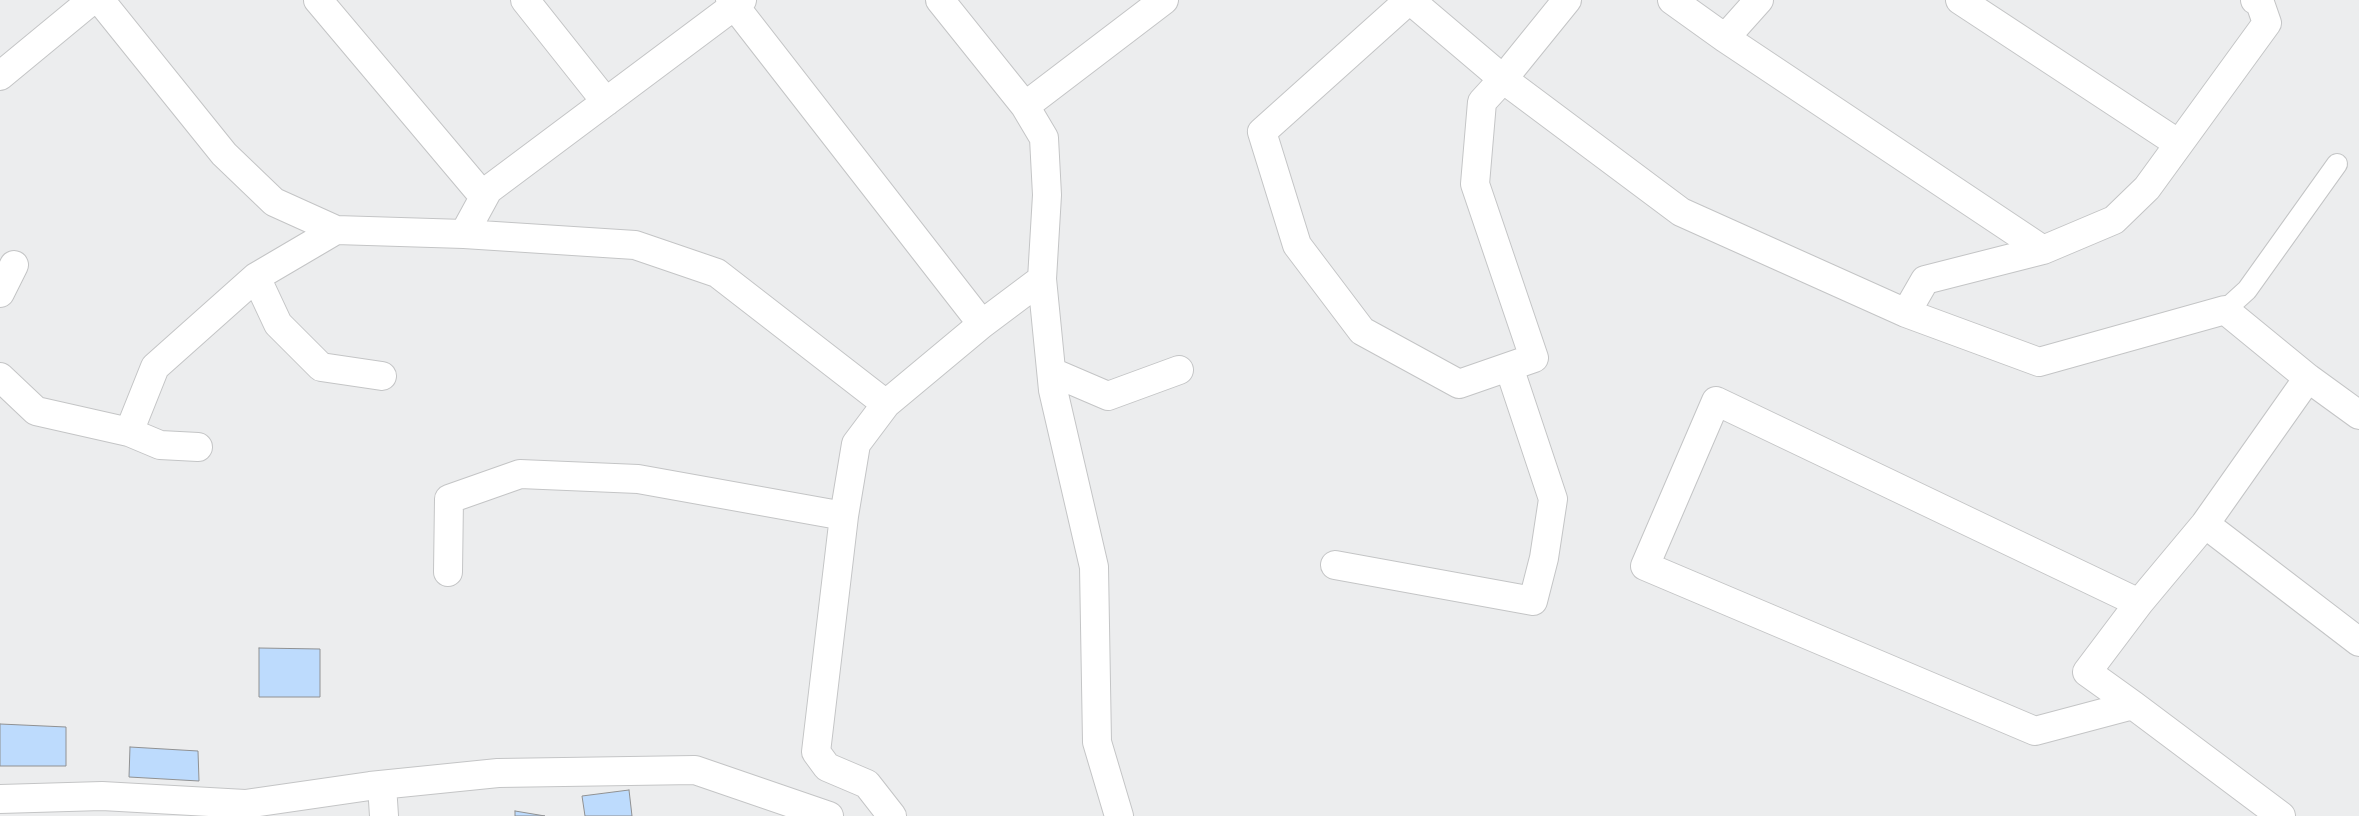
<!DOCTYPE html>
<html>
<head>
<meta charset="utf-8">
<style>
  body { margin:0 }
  canvas { display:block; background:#ecedee }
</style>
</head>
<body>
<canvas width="2359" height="816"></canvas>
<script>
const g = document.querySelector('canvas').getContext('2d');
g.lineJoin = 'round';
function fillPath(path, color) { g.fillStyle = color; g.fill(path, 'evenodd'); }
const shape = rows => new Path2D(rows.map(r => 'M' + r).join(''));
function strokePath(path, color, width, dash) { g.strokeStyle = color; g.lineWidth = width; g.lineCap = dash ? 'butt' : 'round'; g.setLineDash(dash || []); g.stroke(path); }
const building = shape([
  [259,648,320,649,320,697,259,697,259,648],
  [0,724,66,727,66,766,0,766,0,724],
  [130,747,198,751,199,781,129,777,130,747],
  [629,790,632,816,585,816,582,796,629,790],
  [515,811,545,816,515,816,515,811]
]);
const lane = shape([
  [2225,310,2247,290,2337,164]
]);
const street = shape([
  [100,0,224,154,274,202,336,230],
  [318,0,484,197],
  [525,0,606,102],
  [730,0,982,324],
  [1409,0,1262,132,1297,245,1362,331,1459,384,1534,358,1475,184,1482,102,1503,79,1567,0],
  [1410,0,1503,79,1681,212,1906,313],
  [1672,0,1725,38,2043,250],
  [1960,0,2179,144],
  [2255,0,2260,3,2267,23,2147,188,2114,220,2043,250,1925,280,1906,313,2039,362,2225,310,2308,378,2359,415],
  [1725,38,1759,0],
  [0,76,92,0],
  [1025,106,1164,0],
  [464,234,488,190,742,0],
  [256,277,278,324,321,367,382,376],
  [1042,279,1053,390,1094,567,1097,742,1119,816],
  [0,293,14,265],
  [1052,372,1108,396,1179,370],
  [0,377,36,411,129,432,155,367,256,277,336,230,464,234,635,245,717,273,886,404,856,444,844,516,816,752,827,767,867,784,892,816],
  [886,404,982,324,1042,279,1047,195,1044,138,1025,106,940,0],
  [129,432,160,445,198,447],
  [2205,524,2359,642],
  [1335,565,1533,601,1544,558,1553,499,1509,367],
  [448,572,449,499,520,474,638,479,844,516],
  [2133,705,2035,731,1645,566,1716,401,2139,603],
  [382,785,384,816],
  [0,799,102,796,245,804,370,786,498,773,695,770,829,816],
  [2281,816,2133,705,2087,672,2139,603,2205,524,2308,378]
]);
fillPath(building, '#bddbfd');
strokePath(building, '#909192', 1);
strokePath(lane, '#c4c5c6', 22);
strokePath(street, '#c4c5c6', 30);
strokePath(lane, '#fff', 20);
strokePath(street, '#fff', 28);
</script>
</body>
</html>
